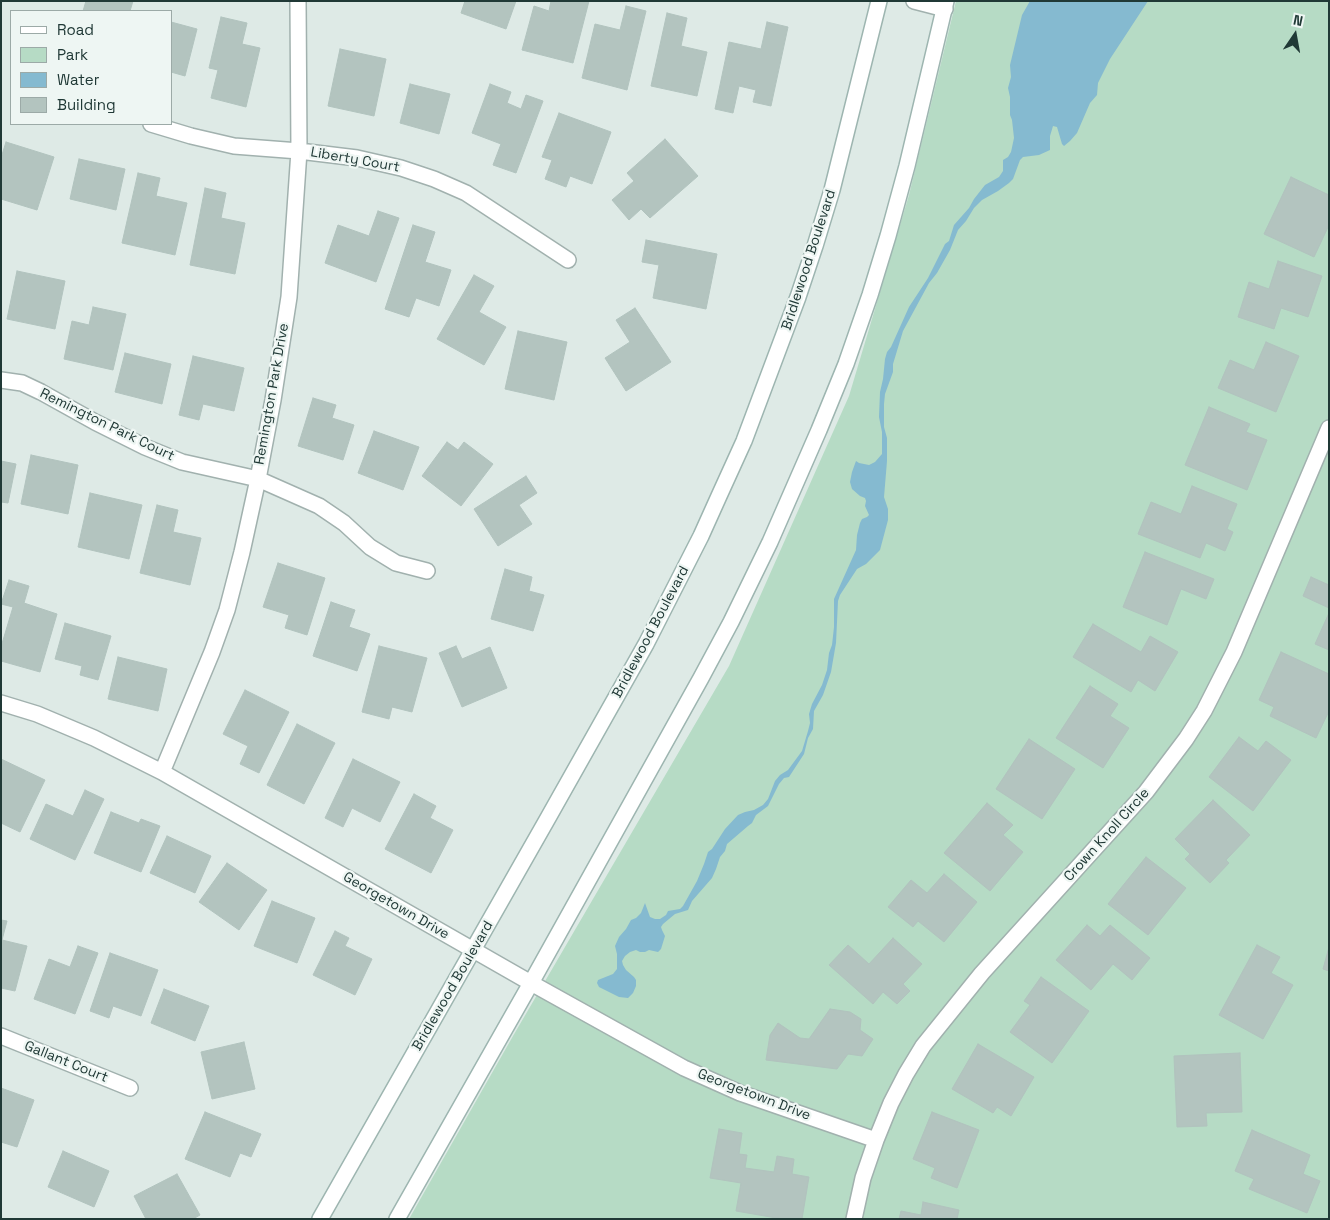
<!DOCTYPE html>
<html>
<head>
<meta charset="utf-8">
<style>
  body { margin:0 }
  #map { position:relative; width:1330px; height:1220px; overflow:hidden; background:#deeae6; font-family:"Space Grotesk",sans-serif }
  canvas { display:block }
  .frame { position:absolute; inset:0; border:2px solid #203936; pointer-events:none }
  .legend { position:absolute; left:10px; top:10px; width:162px; height:115px; box-sizing:border-box; background:#eef6f3; border:1px solid #9caaa7; margin:0; padding:6px 9px; list-style:none; font-size:15px; color:#203936 }
  .legend li { display:flex; align-items:center; gap:10px; height:25px }
  .legend b { width:25px; border:1px solid #9caaa7 }
  .north { position:absolute; left:1270px; top:10px; width:50px; height:50px; -webkit-text-stroke:4px #eef6f3; paint-order:stroke; rotate:12deg; font-size:14px; font-weight:700; line-height:20px; text-align:center; color:#203936 }
  .north::after { content:''; display:block; margin:auto; width:18px; height:22px; background:#203936; clip-path:polygon(50% 0,100% 100%,50% 72%,0 100%) }
</style>
</head>
<body>
<div id="map">
<canvas width="1330" height="1220"></canvas>
<div class="frame"></div>
<ul class="legend">
<li><b style="height:6px;background:#fff"></b>Road</li>
<li><b style="height:14px;background:#b6dbc5"></b>Park</li>
<li><b style="height:14px;background:#85bad0"></b>Water</li>
<li><b style="height:14px;background:#b3c4bf"></b>Building</li>
</ul>
<div class="north">N</div>
</div>
<script>
const g = document.querySelector('canvas').getContext('2d');
g.lineJoin = 'round';
function fillPath(path, color) { g.fillStyle = color; g.fill(path, 'evenodd'); }
const shape = rows => new Path2D(rows.map(r => 'M' + r).join(''));
function strokePath(path, color, width, dash) { g.strokeStyle = color; g.lineWidth = width; g.lineCap = dash ? 'butt' : 'round'; g.setLineDash(dash || []); g.stroke(path); }
function drawText(font, color, halo, rows, align = 'center') {
  g.font = font + ' "Space Grotesk",sans-serif'; g.lineWidth = 4.5; g.setLineDash([]); g.textBaseline = 'middle'; g.strokeStyle = halo; g.fillStyle = color; for (const [text, x, y, turn = 0] of rows) {
    g.save(); g.translate(x, y); g.rotate((+turn || 0) * Math.PI / 180); g.textAlign = isNaN(turn) ? turn : align; if (halo) g.strokeText(text, 0, 0); g.fillText(text, 0, 0); g.restore();
  }
}
const green = shape([
  [956,1,1329,1,1329,1219,409,1219,513,1036,729,666,849,396,909,195]
]);
const water = shape([
  [1030,1,1148,1,1110,59,1098,83,1097,95,1090,103,1077,133,1070,141,1064,146,1062,144,1057,127,1053,126,1050,136,1050,150,1039,155,1023,157,1020,160,1013,179,1009,183,998,191,982,200,974,208,966,221,958,230,950,250,937,273,929,283,903,331,893,364,893,372,885,394,884,404,884,427,887,438,887,461,884,497,888,509,888,520,880,550,866,564,857,569,840,595,838,601,836,643,831,672,823,695,814,711,813,729,808,738,804,754,789,777,784,778,779,784,768,806,756,815,752,823,748,826,727,844,725,851,720,857,716,869,712,878,692,901,688,910,675,914,663,924,661,927,662,930,665,936,661,949,658,952,649,950,645,952,640,952,636,950,630,952,625,956,622,961,623,965,626,970,634,977,636,980,636,986,633,993,628,998,619,997,599,987,597,983,598,980,613,974,617,969,617,954,615,946,619,937,626,929,631,920,636,918,641,913,645,903,650,917,655,919,660,919,666,915,668,911,680,909,683,906,697,881,704,864,708,852,712,849,725,829,738,815,745,812,754,810,763,805,768,799,775,781,780,775,788,770,802,751,808,731,810,723,809,714,812,704,822,685,827,670,829,653,832,645,834,627,834,599,856,550,857,535,860,523,862,519,867,517,869,515,865,506,866,501,865,498,860,496,852,489,850,482,852,472,856,461,859,463,869,465,875,462,882,454,882,432,879,417,880,392,883,379,885,359,887,352,891,347,909,307,928,278,945,244,949,241,954,225,969,208,974,199,985,185,999,177,1003,171,1003,160,1008,157,1011,152,1014,138,1012,120,1010,115,1010,97,1008,88,1011,77,1010,65,1022,15]
]);
const building = shape([
  [86,1,133,1,130,11,83,11,86,1],
  [465,1,516,1,506,29,461,13,465,1],
  [551,1,589,1,573,63,522,50,534,6,549,11,551,1],
  [626,6,646,11,627,90,582,78,595,24,620,30,626,6],
  [667,13,687,18,681,46,707,52,697,96,651,86,667,13],
  [221,17,247,23,242,44,260,48,246,107,211,98,218,70,209,68,221,17],
  [171,22,197,29,185,76,171,72,171,22],
  [767,22,788,27,771,106,753,102,756,90,739,86,733,113,715,109,729,42,761,49,767,22],
  [340,49,386,59,374,116,328,106,340,49],
  [410,84,450,94,439,134,400,123,410,84],
  [490,84,511,92,507,103,521,109,526,95,543,101,516,173,493,165,501,144,472,133,490,84],
  [559,113,611,132,592,184,570,176,566,187,545,179,552,160,542,157,559,113],
  [665,139,698,176,650,218,641,209,629,220,612,200,634,181,627,173,665,139],
  [6,142,54,157,37,210,1,199,1,158,6,142],
  [79,159,125,169,116,210,70,199,79,159],
  [138,173,160,178,156,196,187,203,175,255,122,243,138,173],
  [1291,177,1329,195,1329,225,1314,257,1264,234,1291,177],
  [205,188,226,193,221,218,245,223,235,274,190,265,205,188],
  [378,211,399,218,376,282,325,263,338,225,369,236,378,211],
  [413,225,435,232,425,262,451,270,439,306,416,298,409,317,385,309,413,225],
  [646,240,717,254,706,309,653,298,659,265,642,262,646,240],
  [1278,261,1322,276,1308,317,1281,308,1274,329,1238,317,1249,282,1269,289,1278,261],
  [17,271,65,281,55,329,7,319,17,271],
  [474,275,494,286,479,312,506,327,484,365,437,339,474,275],
  [93,307,126,314,113,370,64,359,72,321,89,325,93,307],
  [635,308,671,362,626,391,605,358,630,342,616,320,635,308],
  [518,331,567,342,554,400,505,389,518,331],
  [1266,342,1299,356,1276,412,1218,388,1230,360,1254,370,1266,342],
  [125,353,171,364,162,404,115,392,125,353],
  [193,356,244,368,234,411,203,404,199,420,179,415,193,356],
  [313,398,336,405,332,418,354,425,343,460,298,446,313,398],
  [1209,407,1250,424,1246,432,1267,440,1247,490,1185,465,1209,407],
  [374,431,419,447,403,490,358,473,374,431],
  [447,442,458,450,464,442,493,464,461,506,422,476,447,442],
  [31,455,78,465,68,514,21,504,31,455],
  [1,461,16,464,8,503,1,502,1,461],
  [526,476,537,493,519,505,532,524,498,546,474,509,526,476],
  [1192,486,1237,504,1227,529,1233,532,1225,551,1206,543,1200,558,1138,534,1151,502,1181,514,1192,486],
  [90,493,142,505,129,559,78,547,90,493],
  [157,505,178,510,173,532,201,538,190,585,140,573,157,505],
  [1145,552,1214,579,1206,599,1181,589,1167,625,1123,607,1145,552],
  [278,563,325,578,307,635,285,628,289,615,263,607,278,563],
  [505,569,532,577,529,591,544,595,533,631,491,619,505,569],
  [1311,577,1329,585,1329,608,1303,596,1311,577],
  [9,580,29,586,24,603,57,614,40,672,1,661,1,647,13,607,1,604,9,580],
  [331,602,355,610,349,627,370,634,357,671,313,656,331,602],
  [1329,613,1329,650,1315,644,1329,613],
  [65,623,111,636,98,680,80,675,82,666,55,659,65,623],
  [1093,624,1141,652,1150,636,1178,652,1155,691,1138,680,1131,692,1073,657,1093,624],
  [379,646,427,658,412,712,392,707,389,719,362,712,379,646],
  [456,646,462,659,490,647,507,688,462,707,439,653,456,646],
  [1281,652,1329,674,1329,711,1316,738,1270,716,1274,707,1259,700,1281,652],
  [118,657,167,669,158,711,108,699,118,657],
  [1090,686,1118,704,1110,716,1129,728,1103,768,1056,738,1090,686],
  [245,690,289,712,259,773,240,764,248,746,223,734,245,690],
  [297,724,335,743,304,804,267,785,297,724],
  [1239,737,1258,751,1266,741,1291,760,1253,811,1209,777,1239,737],
  [1029,739,1075,769,1042,819,996,789,1029,739],
  [1,759,45,780,20,832,1,823,1,759],
  [353,759,400,782,380,822,352,808,343,827,325,818,353,759],
  [85,790,104,799,75,860,30,839,46,804,73,816,85,790],
  [414,794,436,806,430,818,453,830,431,873,385,849,414,794],
  [1213,800,1250,835,1226,860,1229,863,1210,883,1185,859,1190,854,1175,839,1213,800],
  [987,803,1013,825,1003,835,1023,852,990,891,944,853,987,803],
  [111,812,139,823,141,819,160,826,141,872,94,853,111,812],
  [167,836,211,856,195,893,150,873,167,836],
  [1146,857,1186,888,1148,935,1108,904,1146,857],
  [227,863,267,890,239,930,199,902,227,863],
  [944,874,977,902,944,942,918,921,913,927,888,907,911,880,927,893,944,874],
  [272,901,315,918,297,963,254,946,272,901],
  [1,920,7,921,2,940,27,946,15,991,1,988,1,920],
  [1087,925,1100,936,1110,925,1150,958,1132,980,1113,964,1091,990,1056,960,1087,925],
  [335,931,349,938,345,946,372,959,355,995,313,975,335,931],
  [893,938,922,964,903,984,910,991,897,1004,883,992,873,1004,829,965,848,945,869,964,893,938],
  [1257,945,1280,957,1271,973,1293,985,1263,1039,1219,1015,1257,945],
  [78,946,98,953,75,1014,34,999,49,959,70,967,78,946],
  [1329,947,1329,971,1323,969,1329,947],
  [110,953,158,970,141,1016,113,1006,109,1018,90,1011,110,953],
  [1041,977,1089,1011,1052,1063,1010,1032,1030,1005,1024,1001,1041,977],
  [164,989,209,1006,195,1041,151,1023,164,989],
  [830,1009,850,1012,861,1019,860,1030,873,1039,862,1056,848,1054,837,1069,766,1060,770,1035,778,1023,800,1038,809,1039,830,1009],
  [244,1042,255,1089,212,1099,201,1052,244,1042],
  [978,1044,1034,1077,1011,1116,997,1107,993,1113,952,1089,978,1044],
  [1240,1053,1242,1112,1206,1113,1207,1126,1177,1127,1174,1056,1240,1053],
  [1,1088,34,1100,17,1147,1,1142,1,1088],
  [205,1112,261,1134,251,1157,240,1153,230,1177,185,1159,205,1112],
  [932,1112,979,1130,957,1188,931,1178,935,1168,913,1159,932,1112],
  [719,1129,742,1133,739,1154,747,1155,745,1168,774,1172,777,1156,794,1159,792,1174,809,1177,802,1219,782,1219,736,1211,741,1183,710,1178,719,1129],
  [1252,1130,1310,1155,1303,1174,1320,1181,1307,1213,1249,1189,1254,1179,1235,1171,1252,1130],
  [63,1151,109,1171,94,1207,48,1187,63,1151],
  [177,1174,200,1215,193,1219,146,1219,134,1196,177,1174],
  [923,1202,959,1210,957,1219,899,1219,901,1211,921,1215,923,1202]
]);
const street = shape([
  [914,1,945,9],
  [151,124,191,136,234,146,299,151,357,158,401,168,434,179,466,193,568,260],
  [1,380,22,383,41,392,95,422,145,447,182,462,258,479,319,506,344,523,370,547,396,563,427,571],
  [1,703,37,714,94,738,162,772,531,983,684,1068,740,1093,876,1140],
  [162,772,212,652,227,610,242,552,258,479,273,400,289,297,299,151,298,1],
  [1,1036,130,1088],
  [854,1219,863,1178,876,1140,891,1103,906,1074,923,1046,982,973,1146,792,1186,739,1204,711,1234,652,1329,428]
]);
const secondary = shape([
  [320,1219,548,818,646,644,701,536,719,496,744,441,798,297,815,246,832,190,879,1],
  [397,1219,531,983,701,678,731,622,770,542,819,430,846,364,870,295,888,236,907,166,946,1]
]);
const streetNames = [
  ["Liberty Court",355,160,10],
  ["Bridlewood Boulevard",809,260,-72],
  ["Remington Park Drive",272,394,-80],
  ["Remington Park Court",107,425,26],
  ["Bridlewood Boulevard",651,632,-62],
  ["Crown Knoll Circle",1107,835,-48],
  ["Georgetown Drive",396,906,30],
  ["Bridlewood Boulevard",453,986,-60],
  ["Gallant Court",66,1062,22],
  ["Georgetown Drive",754,1095,21]
];
fillPath(green, '#b6dbc5');
fillPath(water, '#85bad0');
fillPath(building, '#b3c4bf');
strokePath(building, '#b1c3be', 1);
strokePath(street, '#a1b1ae', 18);
strokePath(secondary, '#9db5b0', 18);
strokePath(street, '#fff', 15);
strokePath(secondary, '#fff', 15);
drawText('14px', '#203936', '#eef6f3', streetNames);
</script>
</body>
</html>
